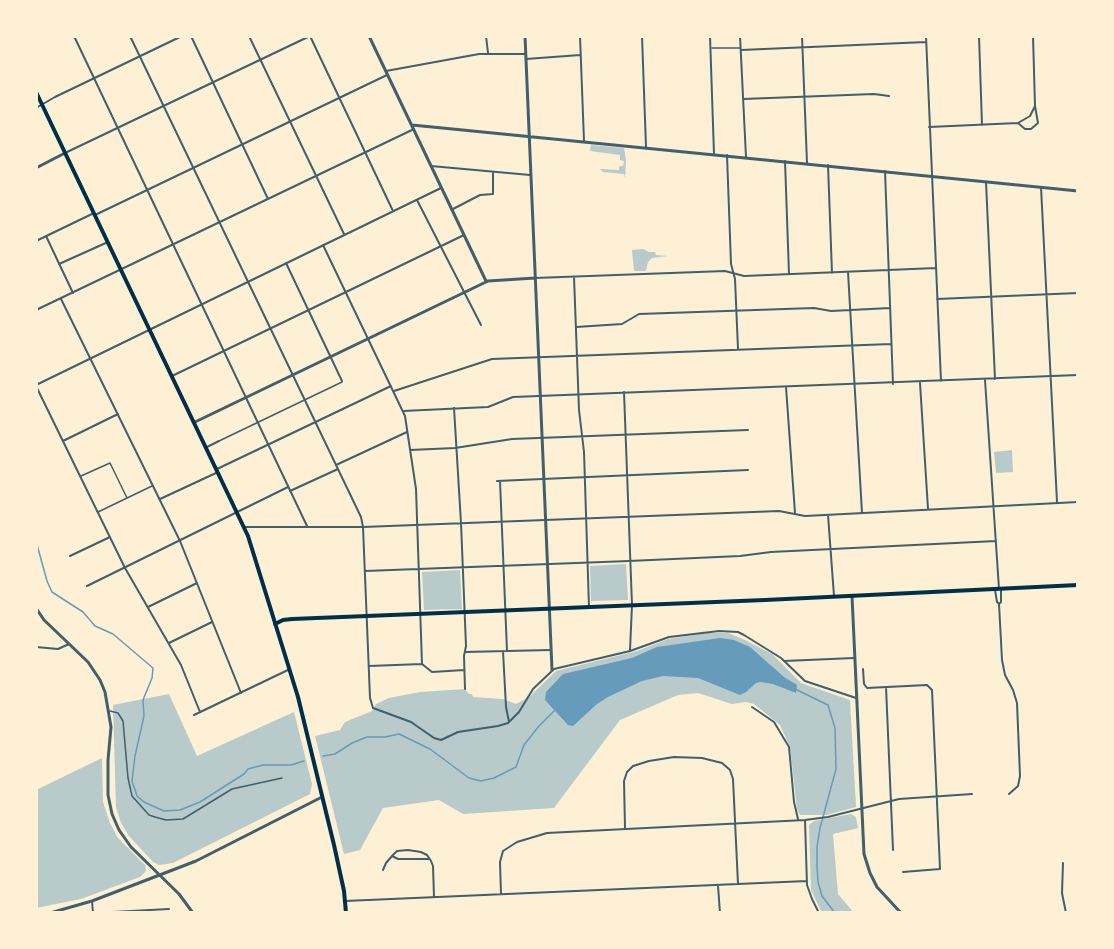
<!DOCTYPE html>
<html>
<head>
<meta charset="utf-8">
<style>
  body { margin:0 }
  #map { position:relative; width:1114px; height:949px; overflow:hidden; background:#fdf0d5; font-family:"Titillium Web",sans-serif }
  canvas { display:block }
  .frame { position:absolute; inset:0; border:38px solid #fdf0d5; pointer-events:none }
</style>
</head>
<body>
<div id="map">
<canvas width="1114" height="949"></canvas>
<div class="frame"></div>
</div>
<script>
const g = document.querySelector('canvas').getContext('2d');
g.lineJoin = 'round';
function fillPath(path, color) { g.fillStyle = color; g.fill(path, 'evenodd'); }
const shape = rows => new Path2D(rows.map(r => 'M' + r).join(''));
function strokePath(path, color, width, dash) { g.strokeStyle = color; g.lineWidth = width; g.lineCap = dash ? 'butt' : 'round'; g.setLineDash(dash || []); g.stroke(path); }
const green = shape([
  [591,145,624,148,626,161,625,178,624,174,603,172,600,169,619,170,619,166,623,166,624,161,620,160,620,155,590,151],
  [643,249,649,252,655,252,656,255,668,256,652,258,648,262,646,271,634,271,632,250],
  [1012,450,1013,472,996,473,994,452],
  [626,564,628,600,591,601,590,566],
  [460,570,462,609,424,610,422,572],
  [706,633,728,633,747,641,772,654,801,683,850,700,856,807,827,815,800,815,797,809,790,747,780,725,754,704,746,702,732,704,698,693,678,695,620,720,554,808,463,814,439,800,383,808,360,850,344,854,315,736,340,730,345,722,372,711,376,704,389,698,420,692,465,689,469,694,472,694,473,697,503,699,516,704,529,697,556,671,637,651,668,639],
  [169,694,197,756,294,712,312,784,310,794,173,863,159,865,153,862,129,836,121,823,116,807,113,705],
  [102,758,103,802,110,823,118,838,145,865,146,871,140,877,81,899,36,908,36,790],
  [851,814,856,817,858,828,833,834,838,894,854,913,822,913,811,890,809,825,814,821]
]);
const water = shape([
  [720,638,734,640,750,647,784,677,797,685,796,693,773,684,761,682,756,683,746,692,740,695,698,678,663,676,642,681,608,697,597,704,573,726,568,725,545,700,546,692,563,674,632,658,657,647]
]);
const stream = shape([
  [36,541,47,581,52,592,83,612,95,626,113,634,153,668,152,678,143,700,144,716,135,756,132,781,137,796,144,802,164,811,180,810,200,802,244,774,248,769,263,765,291,765,304,761],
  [795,689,828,705,835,728,836,769,820,828,817,847,817,866,818,882,822,896,835,913],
  [323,756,335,754,352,743,367,737,385,737,399,734,430,749,469,778,481,781,494,778,516,767,524,745,539,726,554,711]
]);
const service = shape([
  [712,48,740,48],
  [219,441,342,382],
  [81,476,110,463,127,498],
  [98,512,152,486],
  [110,711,118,713,123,721,128,778,132,796,149,815,155,817,166,820,183,819,232,789,282,778]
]);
const minor = shape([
  [74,36,307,526],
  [130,36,361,517,363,527,370,698,373,708,411,722,434,738,441,740,458,732,498,726,508,723,519,712,533,689,554,669,630,651,669,637,719,631,738,632,744,635,781,658,805,681,856,698],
  [191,36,268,199],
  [249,36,344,234],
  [310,36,393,211],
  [486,36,488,53],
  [580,36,584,141],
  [642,36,646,147],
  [710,36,714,154],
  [740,36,746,157],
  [802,36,807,163],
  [926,36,941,381],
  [979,36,982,125],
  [741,50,926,42],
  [526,59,580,55],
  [386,71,479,54,525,54],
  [743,99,874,94,889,96],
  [36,108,55,97,182,36],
  [1018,123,1030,116,1035,106,1033,36],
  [929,127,1018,123,1025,129,1031,129,1038,123,1035,106],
  [65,153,310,36],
  [727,155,731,264,735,279,738,349],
  [785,161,789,274],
  [828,165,832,273],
  [431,166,530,175],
  [885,171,893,384],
  [986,182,995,379],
  [1041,187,1057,502],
  [417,200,481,325],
  [453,209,480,195,493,194,493,172],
  [95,215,387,75],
  [46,236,73,293],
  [36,241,94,213],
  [323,245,405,416,416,489,422,664],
  [286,263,342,381],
  [59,264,108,242],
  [848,272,862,513],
  [574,277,579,410,584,452,589,607],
  [535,278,725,271,744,276,936,268],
  [61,299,180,541,241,693],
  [937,299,1078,293],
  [36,310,414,129],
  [576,327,622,324,639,314,814,308,831,311,890,308],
  [172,376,464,235],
  [985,380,999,589],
  [920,383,928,509],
  [36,385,441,188],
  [36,386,125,568,181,665,200,712],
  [786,387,795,513],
  [394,391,492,359,891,344],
  [624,392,632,605,630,650],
  [454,408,461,523,466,646,464,656,465,689],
  [403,411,488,407,513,397,1078,375],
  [63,441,118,414],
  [207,447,219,441],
  [410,450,455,448,512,439,748,430],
  [336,465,407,432],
  [217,469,391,386],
  [497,481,748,470],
  [500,481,507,651],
  [290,491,338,469],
  [160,499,216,473],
  [828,515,834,596],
  [245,527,363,527,779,511,805,516,1078,502],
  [70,556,110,537],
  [365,571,629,561,740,556,771,552,996,541],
  [87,586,288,487],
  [1001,589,1001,602,999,604,1002,660,1005,675,1013,690,1017,703,1020,776,1018,786,1009,794],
  [995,590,997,602,999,604],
  [148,607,197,583],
  [169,643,212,622],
  [36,647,58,649,69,644],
  [503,651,506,707,509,722],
  [465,652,550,650],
  [784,661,854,658],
  [369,666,422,664,432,672,464,670],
  [863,669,864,684,867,688,927,685,932,690,940,869,903,872],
  [886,687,893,850],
  [752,707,774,722,789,747,794,802,798,819],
  [194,715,290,669],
  [805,820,807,885,812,899,819,913],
  [625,828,624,781,627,772,633,766,649,761,674,757,702,758,722,763,730,770,733,779,738,884],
  [429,859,398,859,392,856,397,851,408,850,421,852,427,855,431,861,433,866,434,897],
  [1063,863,1062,893,1066,913],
  [383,870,386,863,392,856],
  [718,886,720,913],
  [501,894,500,862,503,851,517,842,547,833,805,820,828,817,899,799,972,794],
  [92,901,93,913],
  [345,901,807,881],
  [93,913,169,909]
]);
const tertiary = shape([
  [369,36,486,281],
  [525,36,552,670],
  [412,125,1078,191],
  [36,168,65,153],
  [195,422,488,281,535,278],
  [852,596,864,854,870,873,877,887,901,913],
  [36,608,44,620,88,662,100,680,105,692,111,727,108,760,108,795,112,814,119,830,131,847,179,894,193,913],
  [50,913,92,901,196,861,322,797]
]);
const primary = shape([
  [36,92,248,536,298,697,334,845,344,891,346,913],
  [275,624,283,620,292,619,765,600,1078,585]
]);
fillPath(green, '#b9caca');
fillPath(water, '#669bbc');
strokePath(stream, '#669bbc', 1.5);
strokePath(service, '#3f606c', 1.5);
strokePath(minor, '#3f606c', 2);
strokePath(tertiary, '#3f606c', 3);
strokePath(primary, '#003049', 4);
</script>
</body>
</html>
